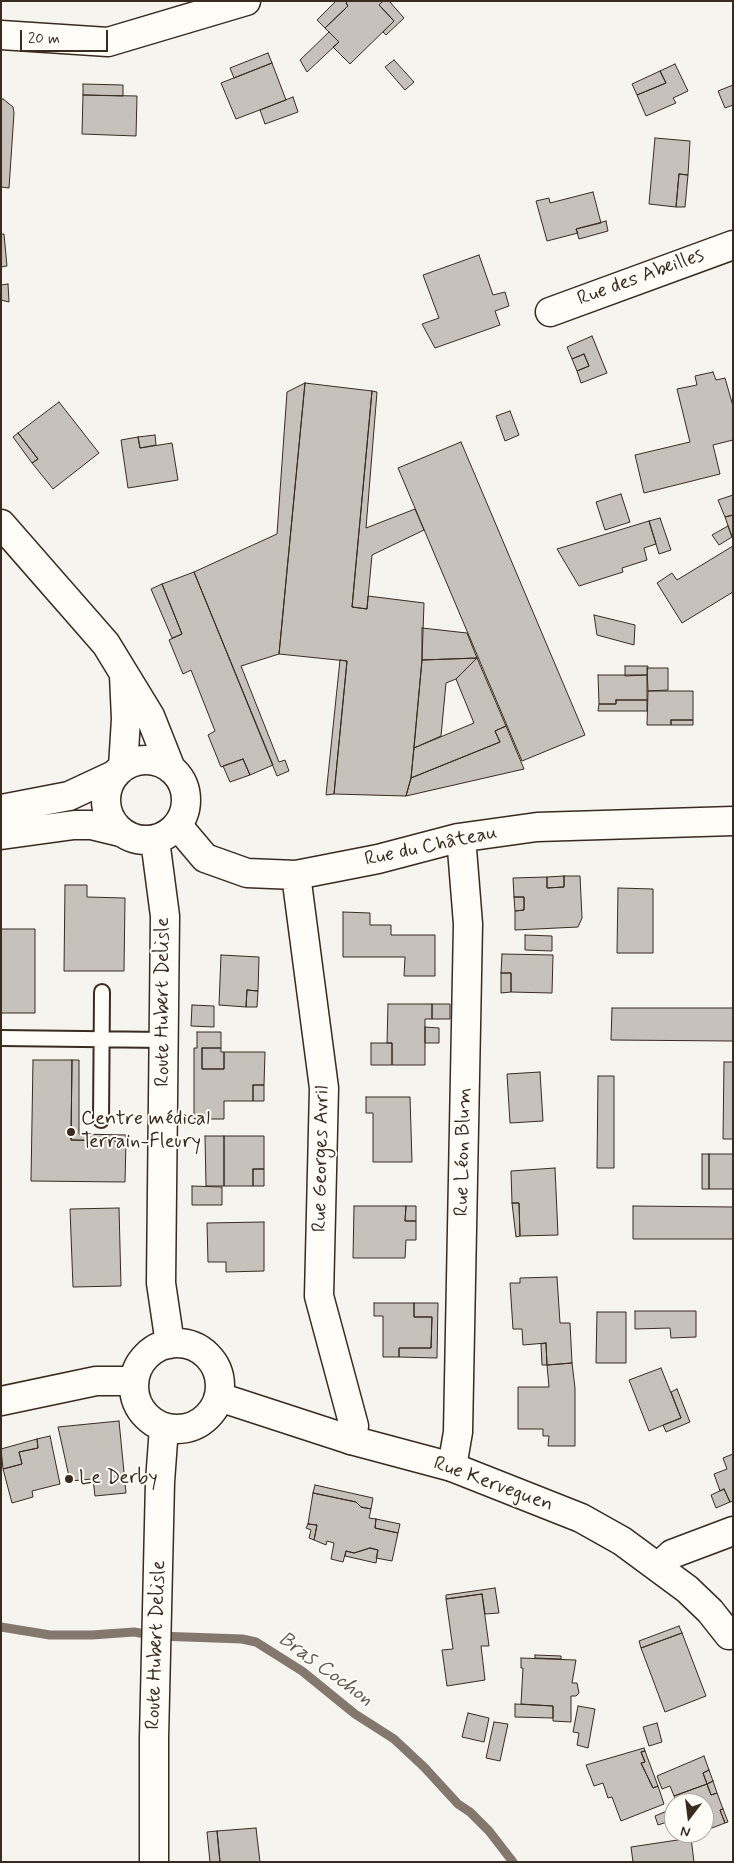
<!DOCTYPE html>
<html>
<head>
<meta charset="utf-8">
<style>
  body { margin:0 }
  #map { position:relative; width:734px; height:1863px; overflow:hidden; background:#f5f4ee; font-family:Mynerve,sans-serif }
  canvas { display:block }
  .frame { position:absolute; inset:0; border:2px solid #3b2a1e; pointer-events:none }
  .north { position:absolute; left:664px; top:1793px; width:50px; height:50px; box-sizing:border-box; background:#fdfcf7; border:1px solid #afa8a0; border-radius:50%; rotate:195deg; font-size:14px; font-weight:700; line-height:20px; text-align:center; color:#3b2a1e }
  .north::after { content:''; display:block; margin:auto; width:18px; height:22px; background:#3b2a1e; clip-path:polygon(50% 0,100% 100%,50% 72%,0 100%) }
  .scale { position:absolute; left:20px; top:30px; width:88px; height:22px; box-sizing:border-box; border:2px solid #3b2a1e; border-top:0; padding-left:6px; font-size:15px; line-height:18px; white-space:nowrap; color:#3b2a1e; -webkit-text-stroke:4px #fdfcf7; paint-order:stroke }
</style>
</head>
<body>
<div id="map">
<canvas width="734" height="1863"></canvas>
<div class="frame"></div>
<div class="north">N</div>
<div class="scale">20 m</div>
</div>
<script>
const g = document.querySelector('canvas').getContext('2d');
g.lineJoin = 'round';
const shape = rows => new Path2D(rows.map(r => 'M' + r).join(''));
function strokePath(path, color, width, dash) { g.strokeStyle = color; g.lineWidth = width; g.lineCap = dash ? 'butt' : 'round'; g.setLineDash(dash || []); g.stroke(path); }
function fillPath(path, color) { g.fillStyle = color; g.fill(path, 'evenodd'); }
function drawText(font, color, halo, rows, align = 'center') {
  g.font = font + ' Mynerve,sans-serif'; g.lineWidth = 4; g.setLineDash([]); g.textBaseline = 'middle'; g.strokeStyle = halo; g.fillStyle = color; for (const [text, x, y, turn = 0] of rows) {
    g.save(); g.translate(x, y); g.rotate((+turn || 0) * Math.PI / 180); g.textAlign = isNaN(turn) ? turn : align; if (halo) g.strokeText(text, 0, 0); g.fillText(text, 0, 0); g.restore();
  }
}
const stream = shape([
  [1,1627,50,1635,92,1635,134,1632,158,1636,242,1639,256,1642,302,1671,355,1714,394,1739,424,1767,458,1804,470,1812,489,1831,513,1862]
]);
const building = shape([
  [336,1,348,1,346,3,348,6,325,28,317,20,336,1],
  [348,1,383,1,379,5,394,21,350,64,333,47,339,42,325,28,348,6,346,3,348,1],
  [383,1,389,1,404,18,386,35,383,32,394,21,379,5,383,1],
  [329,32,339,42,307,72,300,60,329,32],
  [268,53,272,63,234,78,230,68,268,53],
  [394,60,414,82,405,90,385,67,394,60],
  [272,63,286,100,236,119,221,83,272,63],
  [675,64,688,91,673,98,676,103,646,116,637,95,666,83,660,71,675,64],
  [660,71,666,83,637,95,632,84,660,71],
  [83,84,123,85,123,96,83,95,83,84],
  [733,85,733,105,725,108,718,91,733,85],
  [83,95,137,96,136,136,82,134,83,95],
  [293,97,298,112,265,124,260,110,293,97],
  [3,99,13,107,14,113,9,188,1,187,1,100,3,99],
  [655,138,690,141,688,175,679,174,676,207,649,204,655,138],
  [679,174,688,175,685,207,676,207,679,174],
  [593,192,601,223,576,229,578,233,547,241,536,201,549,198,550,203,593,192],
  [606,221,608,231,579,239,576,229,606,221],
  [1,234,4,234,7,266,1,267,1,234],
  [479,255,493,295,505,292,509,306,495,311,500,325,435,348,422,324,439,318,423,275,479,255],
  [8,284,9,302,1,300,1,285,8,284],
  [592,336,607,373,581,383,577,371,589,366,584,354,572,359,567,347,592,336],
  [584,354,589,366,577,371,572,359,584,354],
  [713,372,716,380,725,378,733,406,733,440,713,445,720,474,644,493,635,455,690,442,677,389,697,385,695,376,713,372],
  [305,383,372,391,352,607,367,609,368,596,424,603,422,660,411,778,406,796,334,794,347,661,279,654,305,383],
  [305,383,279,654,241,666,279,762,285,760,289,771,277,776,194,572,277,534,287,392,305,383],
  [372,391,377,392,366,528,415,509,424,530,372,555,367,609,352,607,372,391],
  [59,402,99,453,53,489,32,463,38,459,18,433,59,402],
  [510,411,519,435,505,441,496,416,510,411],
  [18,433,38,459,32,463,13,437,18,433],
  [155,435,156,445,140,448,138,437,155,435],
  [138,437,140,448,172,443,178,480,128,488,121,440,138,437],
  [461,442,585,735,522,761,398,468,461,442],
  [621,494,630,522,605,530,596,502,621,494],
  [733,495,733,515,725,517,718,500,733,495],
  [733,515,733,537,732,537,725,517,733,515],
  [660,518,671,550,659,554,649,521,660,518],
  [649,521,656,544,644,548,647,560,622,568,623,572,579,586,557,549,649,521],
  [728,526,732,537,719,545,712,535,728,526],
  [733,546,733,592,682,623,657,583,672,573,677,580,733,546],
  [194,572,273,765,250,775,243,759,221,767,208,735,215,731,191,670,183,674,169,640,182,634,162,584,194,572],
  [162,584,182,634,172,638,151,589,162,584],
  [594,615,635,625,634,645,597,635,594,615],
  [422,628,467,633,477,658,422,660,422,628],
  [477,658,456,679,446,683,441,736,414,748,422,660,477,658],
  [477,658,506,726,495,731,500,742,411,778,414,748,474,723,456,679,477,658],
  [340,660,347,661,334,794,326,795,340,660],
  [625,666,648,666,647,675,625,676,625,666],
  [647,668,668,668,668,690,648,691,647,668],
  [598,675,647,675,647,700,616,700,616,704,599,704,598,675],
  [648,691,693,691,693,720,671,720,671,725,647,725,648,691],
  [616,700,647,700,647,711,598,711,599,704,616,704,616,700],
  [671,720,693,720,693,725,671,725,671,720],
  [506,726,524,769,406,796,411,778,500,742,495,731,506,726],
  [243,759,250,775,230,782,223,766,243,759],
  [564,876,580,876,582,918,578,927,515,930,515,911,524,910,524,897,514,897,513,878,547,877,547,888,564,887,564,876],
  [564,876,564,887,547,888,547,877,564,876],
  [65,885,87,885,87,897,125,898,124,971,64,971,65,885],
  [618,888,653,889,653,953,617,953,618,888],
  [514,897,524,897,524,910,515,911,514,897],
  [343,912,370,913,370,925,391,925,391,935,435,935,435,976,404,976,405,957,343,957,343,912],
  [1,929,35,929,35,1013,1,1013,1,929],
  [525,935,552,936,552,951,525,950,525,935],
  [502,954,553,955,552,993,511,992,511,973,501,973,502,954],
  [221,955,259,957,258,991,247,990,246,1007,219,1005,221,955],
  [501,973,511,973,511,992,501,993,501,973],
  [247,990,258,991,257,1007,246,1007,247,990],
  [388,1004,432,1004,432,1019,425,1019,425,1065,392,1065,392,1043,387,1043,388,1004],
  [432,1004,450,1004,450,1019,432,1019,432,1004],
  [192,1005,214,1006,214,1027,191,1026,192,1005],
  [612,1008,733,1008,733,1041,611,1040,612,1008],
  [425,1027,439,1028,439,1043,425,1043,425,1027],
  [197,1032,221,1032,221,1048,202,1048,202,1069,224,1069,224,1052,265,1052,264,1085,253,1085,253,1101,224,1101,224,1119,194,1119,194,1048,197,1048,197,1032],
  [371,1043,392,1043,392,1065,371,1065,371,1043],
  [202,1048,221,1048,221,1052,224,1052,224,1069,202,1069,202,1048],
  [33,1060,72,1060,71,1140,126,1141,125,1182,31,1181,33,1060],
  [72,1060,79,1060,79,1134,126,1135,126,1141,71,1140,72,1060],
  [724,1062,733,1062,733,1139,723,1139,724,1062],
  [540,1072,543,1121,510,1123,507,1074,540,1072],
  [598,1076,614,1076,614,1168,597,1168,598,1076],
  [253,1085,264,1085,264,1101,253,1101,253,1085],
  [366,1097,410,1097,412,1162,373,1162,373,1113,366,1113,366,1097],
  [205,1136,224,1136,224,1186,206,1186,205,1136],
  [224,1136,264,1136,264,1169,253,1169,253,1186,224,1186,224,1136],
  [702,1154,709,1154,709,1189,702,1189,702,1154],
  [709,1154,733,1154,733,1189,709,1189,709,1154],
  [555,1168,558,1235,520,1236,519,1203,512,1203,511,1171,555,1168],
  [253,1169,264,1169,264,1186,253,1186,253,1169],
  [192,1186,222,1187,222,1205,192,1205,192,1186],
  [512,1203,519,1203,520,1236,516,1237,512,1203],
  [354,1206,406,1206,405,1221,416,1221,416,1240,406,1240,405,1258,353,1258,354,1206],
  [406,1206,416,1206,416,1221,405,1221,406,1206],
  [633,1206,733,1207,733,1239,633,1239,633,1206],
  [119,1208,121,1286,73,1287,70,1209,119,1208],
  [264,1222,264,1271,226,1272,226,1262,208,1262,207,1223,264,1222],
  [557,1277,560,1323,570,1323,572,1363,547,1365,546,1343,523,1345,522,1329,513,1329,510,1283,520,1283,520,1278,557,1277],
  [374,1303,414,1303,414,1317,432,1317,431,1348,399,1348,399,1357,383,1357,383,1316,374,1316,374,1303],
  [414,1303,438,1303,437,1358,399,1357,399,1348,431,1348,432,1317,414,1317,414,1303],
  [635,1311,696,1311,696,1337,671,1338,670,1328,635,1329,635,1311],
  [597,1312,626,1312,626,1363,596,1363,597,1312],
  [546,1343,547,1365,542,1365,541,1344,546,1343],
  [572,1363,575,1388,575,1446,548,1446,549,1436,543,1436,543,1429,518,1429,518,1387,549,1387,547,1365,572,1363],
  [661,1368,681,1418,649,1431,629,1380,661,1368],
  [677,1389,690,1422,666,1432,663,1425,681,1418,671,1392,677,1389],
  [119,1421,126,1493,95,1496,93,1479,70,1481,58,1427,119,1421],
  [50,1436,60,1484,32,1491,33,1497,12,1503,3,1469,22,1464,19,1452,38,1448,37,1439,50,1436],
  [37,1439,38,1448,19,1452,22,1464,3,1469,1,1449,37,1439],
  [733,1454,733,1501,730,1502,724,1489,720,1491,714,1474,727,1469,723,1458,733,1454],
  [315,1485,373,1498,371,1509,361,1507,356,1502,313,1493,315,1485],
  [724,1489,730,1502,716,1508,711,1495,724,1489],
  [313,1493,356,1502,361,1507,371,1509,369,1518,376,1519,375,1528,398,1533,392,1561,376,1558,378,1550,370,1548,354,1553,346,1551,343,1562,331,1559,334,1543,327,1541,326,1545,314,1540,317,1525,308,1524,313,1493],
  [376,1519,400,1524,398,1533,375,1528,376,1519],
  [308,1524,317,1525,314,1540,309,1538,311,1530,306,1528,308,1524],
  [370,1548,378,1550,376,1563,345,1556,346,1551,354,1553,370,1548],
  [495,1588,499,1613,485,1614,482,1594,446,1599,446,1595,495,1588],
  [482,1594,489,1646,481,1646,485,1680,447,1686,442,1650,453,1649,446,1599,482,1594],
  [679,1626,682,1633,641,1648,639,1641,679,1626],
  [682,1633,706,1696,665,1712,641,1648,682,1633],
  [535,1655,561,1656,561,1659,535,1658,535,1655],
  [521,1658,576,1660,572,1683,577,1683,579,1693,576,1696,571,1696,571,1722,553,1721,553,1706,521,1704,523,1668,521,1668,521,1658],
  [515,1704,553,1706,553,1718,515,1717,515,1704],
  [578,1706,595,1709,588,1748,577,1745,579,1733,573,1732,578,1706],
  [468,1713,489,1718,484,1742,462,1737,468,1713],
  [494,1722,508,1724,500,1761,486,1758,494,1722],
  [657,1723,662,1742,649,1746,643,1727,657,1723],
  [644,1748,645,1751,641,1752,645,1762,641,1763,653,1788,658,1786,664,1804,621,1821,612,1797,608,1798,603,1783,594,1786,586,1765,644,1748],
  [645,1751,658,1786,653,1788,641,1763,645,1762,641,1752,645,1751],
  [704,1756,709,1770,703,1773,707,1784,674,1796,670,1786,662,1789,657,1776,704,1756],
  [709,1770,713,1781,707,1784,703,1773,709,1770],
  [713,1781,717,1793,711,1795,707,1784,713,1781],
  [707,1784,711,1795,717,1793,723,1809,720,1810,725,1823,704,1831,704,1803,677,1803,674,1796,707,1784],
  [674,1808,674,1826,672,1827,666,1810,674,1808],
  [723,1809,728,1822,725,1823,720,1810,723,1809],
  [667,1811,670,1821,658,1825,655,1816,667,1811],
  [256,1828,260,1862,220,1862,217,1831,256,1828],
  [217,1831,220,1862,210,1862,207,1832,217,1831],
  [691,1838,694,1862,633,1862,631,1847,691,1838]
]);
const service = shape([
  [1,1038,164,1040],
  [101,1120,102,992]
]);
const minor = shape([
  [1,35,108,42,246,1],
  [550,312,733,245],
  [178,826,205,858,247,873,296,875,378,859,458,838,537,827,733,821],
  [296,875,324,1088,319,1296,354,1426,351,1440],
  [1,1401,96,1381,134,1381],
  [452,1467,458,1432,468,924,462,849,458,838],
  [658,1567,672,1554,733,1531]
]);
const tertiary = shape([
  [1,809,69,796,114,775],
  [1,835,74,825,91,825,120,832],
  [219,1397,351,1440,452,1467,581,1518,622,1541,687,1589,710,1611,729,1635,733,1634]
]);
const secondary = shape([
  [1,524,106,644,150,716,171,769],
  '106 800a40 40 0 1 1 80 0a40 40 0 1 1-80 0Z',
  [123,767,126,719,124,675],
  [155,840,165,916,161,1283,170,1344],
  '134 1386a43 43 0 1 1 86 0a43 43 0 1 1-86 0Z',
  [154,1862,154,1738,160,1482,164,1427]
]);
const markers = [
  [71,1132,5,"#3b2a1e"],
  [69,1479,5,"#3b2a1e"]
];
const streetNames = [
  ["Rue des Abeilles",641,278,-20],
  ["Rue du Château",431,847,-12],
  ["Route Hubert Delisle",164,1002,-90],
  ["Rue Léon Blum",464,1152,-89],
  ["Rue Georges Avril",322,1159,-89],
  ["Rue Kerveguen",493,1485,20],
  ["Route Hubert Delisle",157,1645,-88]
];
const poiNames = [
  ["Centre médical",81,1120],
  ["Terrain-Fleury",81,1143],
  ["Le Derby",79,1479]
];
const waterNames = [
  ["Bras Cochon",325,1670,36]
];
strokePath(stream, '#84786e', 9);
fillPath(building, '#c7c1bb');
strokePath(building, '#3b2a1e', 1);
strokePath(service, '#3b2a1e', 18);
strokePath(minor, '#3b2a1e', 31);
strokePath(tertiary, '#3b2a1e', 31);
strokePath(secondary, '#3b2a1e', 31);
strokePath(service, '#fdfcf7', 14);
strokePath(minor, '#fdfcf7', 28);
strokePath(tertiary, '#fdfcf7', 28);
strokePath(secondary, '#fdfcf7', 28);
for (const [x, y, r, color] of markers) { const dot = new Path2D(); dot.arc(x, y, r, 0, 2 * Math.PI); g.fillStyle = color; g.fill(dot); strokePath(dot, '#fdfcf7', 2); }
drawText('20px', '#3b2a1e', '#fdfcf7', streetNames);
drawText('20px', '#3b2a1e', '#fdfcf7', poiNames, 'left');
drawText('italic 21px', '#65584d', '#fdfcf7', waterNames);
</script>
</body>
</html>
